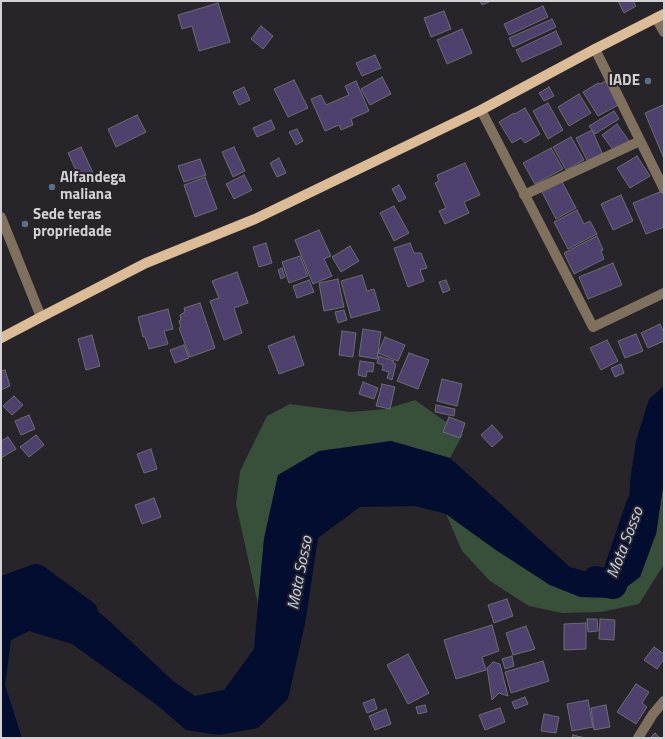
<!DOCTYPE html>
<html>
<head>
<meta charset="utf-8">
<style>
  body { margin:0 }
  #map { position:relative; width:665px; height:739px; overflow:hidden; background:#272529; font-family:"Titillium Web",sans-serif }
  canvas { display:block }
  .frame { position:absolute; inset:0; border:2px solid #d3d1d4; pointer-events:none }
</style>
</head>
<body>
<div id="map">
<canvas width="665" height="739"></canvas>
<div class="frame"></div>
</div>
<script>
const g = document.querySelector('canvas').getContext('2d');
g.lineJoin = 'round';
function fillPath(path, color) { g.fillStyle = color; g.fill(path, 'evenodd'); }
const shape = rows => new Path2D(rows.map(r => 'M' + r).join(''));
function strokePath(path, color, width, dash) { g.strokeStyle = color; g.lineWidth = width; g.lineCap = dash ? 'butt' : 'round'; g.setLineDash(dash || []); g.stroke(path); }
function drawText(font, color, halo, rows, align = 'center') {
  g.font = font + ' "Titillium Web",sans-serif'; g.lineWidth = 4; g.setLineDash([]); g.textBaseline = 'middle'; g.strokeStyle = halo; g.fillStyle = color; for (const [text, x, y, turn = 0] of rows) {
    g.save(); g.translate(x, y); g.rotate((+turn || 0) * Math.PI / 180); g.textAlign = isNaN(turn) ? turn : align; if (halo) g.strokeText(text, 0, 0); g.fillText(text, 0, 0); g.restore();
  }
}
const green = shape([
  [415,400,463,434,450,458,391,441,278,475,264,539,258,604,236,504,240,471,267,416,290,404,350,412,386,409],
  [664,480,663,566,639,604,601,612,562,613,529,606,490,581,462,551,446,514,496,550,550,585,612,598,656,534]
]);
const water = shape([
  [664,386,664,480,656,534,640,577,612,598,580,597,550,585,496,550,446,514,415,506,360,507,318,538,305,624,288,699,258,728,219,735,186,730,157,705,72,644,29,631,11,640,5,685,22,738,1,738,1,584,30,590,71,591,105,617,173,681,195,696,224,690,254,649,264,539,278,475,319,451,391,441,450,458,492,496,540,540,570,567,607,578,628,558,630,481,636,441,649,399]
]);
const river = shape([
  [596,580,613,585,640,505],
  [1,591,36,578,84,613]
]);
const building = shape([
  [480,1,491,1,482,5,480,1],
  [618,1,633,1,636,6,624,13,618,1],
  [218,3,230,42,199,51,192,26,182,29,178,15,218,3],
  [543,6,548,17,509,35,504,24,543,6],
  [444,11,451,29,431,37,424,18,444,11],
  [552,19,556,27,513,47,509,38,552,19],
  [261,26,273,36,263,49,251,39,261,26],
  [462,29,472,53,447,64,437,40,462,29],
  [556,31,562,44,522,62,516,50,556,31],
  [375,55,381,68,362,76,356,63,375,55],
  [382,77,391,94,370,105,361,89,382,77],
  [294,80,308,108,288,117,274,89,294,80],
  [356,81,369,111,351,119,353,125,341,130,339,125,325,131,311,99,321,95,326,105,349,95,345,86,356,81],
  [606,81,620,104,598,116,583,92,598,83,600,84,606,81],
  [244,87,250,100,239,105,233,92,244,87],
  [549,87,554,96,544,101,539,93,549,87],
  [579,94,591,113,569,126,558,107,579,94],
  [548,103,563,130,548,139,533,111,548,103],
  [663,105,664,108,664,159,645,113,663,105],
  [525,108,540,134,525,143,521,138,512,143,499,122,514,113,515,114,525,108],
  [614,111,619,119,595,134,589,126,614,111],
  [137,115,146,132,116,147,108,129,137,115],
  [271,120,275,129,257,137,253,128,271,120],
  [617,124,629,141,614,151,602,135,617,124],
  [297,129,303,141,296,145,289,132,297,129],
  [592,130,603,155,588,162,576,138,592,130],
  [571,137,584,160,566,170,553,147,571,137],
  [81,147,94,175,81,181,68,153,81,147],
  [234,147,245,171,233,177,222,152,234,147],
  [551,148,563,169,535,184,523,163,551,148],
  [637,156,650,176,630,188,617,168,637,156],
  [279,158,286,173,277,177,270,163,279,158],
  [200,159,206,175,184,182,178,166,200,159],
  [465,163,480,195,464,202,469,213,445,224,439,211,446,208,435,183,439,181,437,175,465,163],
  [244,175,252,190,234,199,226,184,244,175],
  [205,177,217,209,195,217,184,185,205,177],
  [561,180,576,208,556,219,541,190,561,180],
  [399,185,406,198,399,202,392,189,399,185],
  [662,191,664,195,664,227,646,234,633,203,662,191],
  [621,195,633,221,613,230,601,204,621,195],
  [394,206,409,233,394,241,380,213,394,206],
  [577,210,584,224,590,221,597,234,568,249,554,222,577,210],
  [319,230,331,256,324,259,332,276,313,284,295,240,319,230],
  [597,236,603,250,601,251,604,259,574,274,564,253,597,236],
  [266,243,272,263,259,267,253,247,266,243],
  [410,243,414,253,421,253,427,268,420,270,424,281,408,287,394,248,410,243],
  [350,246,359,261,341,272,332,257,350,246],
  [300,256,308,276,289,283,282,262,300,256],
  [613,263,622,285,588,299,579,277,613,263],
  [282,268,285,277,281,279,278,270,282,268],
  [237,272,248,303,234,308,242,333,224,340,210,301,219,298,212,281,237,272],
  [362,275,367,291,374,289,380,310,351,318,341,281,362,275],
  [338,279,344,307,324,311,319,283,338,279],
  [309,280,314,292,297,298,293,286,309,280],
  [446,280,450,290,443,293,439,282,446,280],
  [200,303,215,348,190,357,179,328,181,327,179,321,181,320,180,315,185,312,184,308,200,303],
  [168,309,173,329,164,331,168,344,149,349,145,337,143,337,138,317,168,309],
  [344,310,347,320,338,323,335,312,344,310],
  [660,324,664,333,664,341,648,348,641,333,660,324],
  [363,329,381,332,377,359,359,356,363,329],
  [342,331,356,333,353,357,339,355,342,331],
  [636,334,643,351,625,358,618,341,636,334],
  [92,335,100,366,86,370,78,339,92,335],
  [294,336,304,365,279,374,268,346,294,336],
  [385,337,405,345,398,361,378,353,385,337],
  [607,340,618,361,601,370,590,348,607,340],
  [184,345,189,358,175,363,170,350,184,345],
  [409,353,429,360,418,389,397,381,409,353],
  [379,356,394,361,393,363,396,364,392,380,387,378,389,372,382,370,383,365,377,363,379,356],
  [360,361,374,363,373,372,367,371,366,377,358,375,360,361],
  [621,364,624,373,615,377,611,368,621,364],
  [5,370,10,386,1,390,1,371,5,370],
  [442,379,462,384,457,406,437,401,442,379],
  [363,382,378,388,374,399,359,394,363,382],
  [382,384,395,387,390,409,376,406,382,384],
  [14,396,23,405,12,415,3,406,14,396],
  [436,405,455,409,454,416,435,412,436,405],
  [29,415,35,429,21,435,15,421,29,415],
  [449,417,465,423,460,438,443,432,449,417],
  [492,425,503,437,492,447,481,435,492,425],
  [36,435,44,445,29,457,20,447,36,435],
  [8,437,16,449,1,458,1,441,8,437],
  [151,449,157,469,144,473,137,454,151,449],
  [154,498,161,517,142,524,135,505,154,498],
  [507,599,513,616,494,623,488,605,507,599],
  [587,619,597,619,598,631,588,632,587,619],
  [600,619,615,620,614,640,599,639,600,619],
  [586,623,586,649,564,650,564,624,586,623],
  [492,625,499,651,482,657,486,670,456,679,444,640,492,625],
  [526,626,535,649,513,655,506,633,526,626],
  [654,647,664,654,664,659,657,669,644,660,654,647],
  [408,654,429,693,408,704,387,665,408,654],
  [512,656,514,666,505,669,502,659,512,656],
  [543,661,549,681,511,693,505,672,543,661],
  [493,662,500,664,508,696,499,693,492,700,487,668,493,662],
  [636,684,649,692,642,703,647,707,636,724,617,712,636,684],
  [525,697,528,704,515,709,512,702,525,697],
  [374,699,377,709,367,713,363,703,374,699],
  [588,700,593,727,572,731,567,704,588,700],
  [425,705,427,712,418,714,416,707,425,705],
  [606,705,610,727,594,730,591,708,606,705],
  [500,708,505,722,485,730,479,715,500,708],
  [386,709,391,724,375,730,369,716,386,709],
  [544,714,559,717,556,733,541,731,544,714],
  [655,733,660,738,650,738,655,733],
  [573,735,585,738,572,738,573,735]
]);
const minor = shape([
  [656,18,664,32],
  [595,49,664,189],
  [481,110,593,327,664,293],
  [524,195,640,141],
  [1,217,41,317],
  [638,738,653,714,664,701]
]);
const major = shape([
  [1,338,41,317,146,263,255,219,481,110,595,49,664,14]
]);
const markers = [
  [648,81,4,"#5c6f8a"],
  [52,187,4,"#5c6f8a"],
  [25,224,4,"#5c6f8a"]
];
const poiNames = [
  ["IADE",640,81,"right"],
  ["Alfandega",60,178],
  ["maliana",60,195],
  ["Sede teras",33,215],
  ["propriedade",33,232]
];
const waterNames = [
  ["Mota Sosso",626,543,-69],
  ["Mota Sosso",301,573,-79]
];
fillPath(green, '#384f39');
fillPath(water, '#020d30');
strokePath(river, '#020d30', 28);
fillPath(building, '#4e416d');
strokePath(building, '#6d6c71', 1);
strokePath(minor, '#7f715e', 10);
strokePath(major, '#dbbc96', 10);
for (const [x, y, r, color] of markers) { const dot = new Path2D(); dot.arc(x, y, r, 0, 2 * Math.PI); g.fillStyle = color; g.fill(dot); strokePath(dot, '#272529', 1.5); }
drawText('bold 15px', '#d3d1d4', '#272529', poiNames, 'left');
drawText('italic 16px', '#c8d6f2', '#272529', waterNames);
</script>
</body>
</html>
